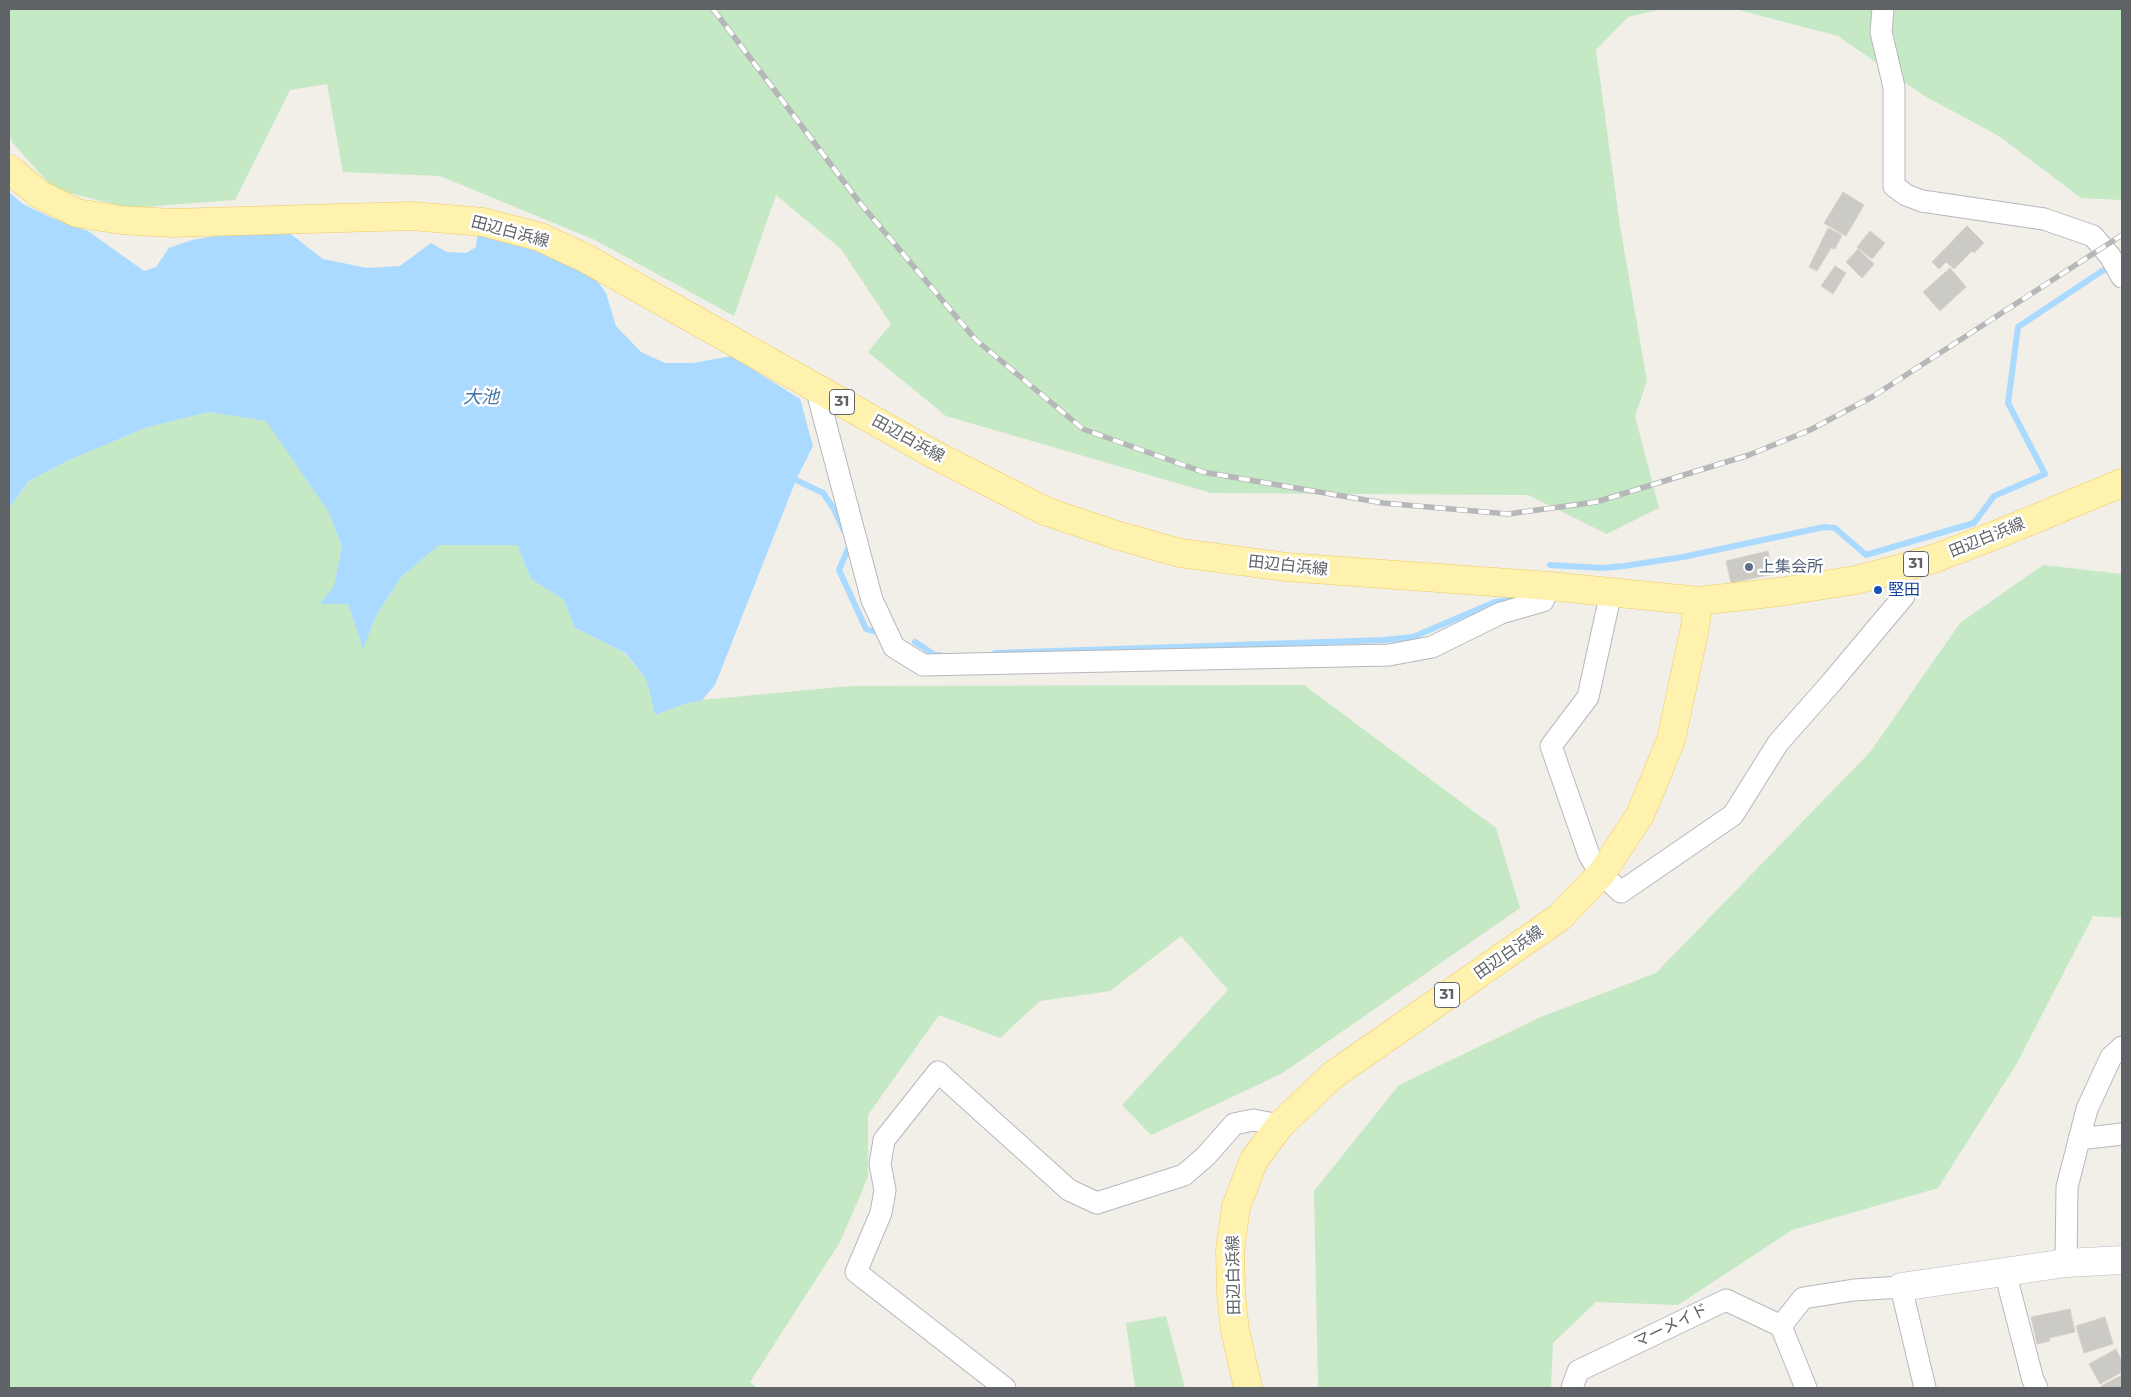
<!DOCTYPE html>
<html>
<head>
<meta charset="utf-8">
<style>
  body { margin:0 }
  #map { position:relative; width:2131px; height:1397px; overflow:hidden; background:#f1efe8; font-family:Montserrat,sans-serif }
  canvas { display:block }
  .frame { position:absolute; inset:0; border:10px solid #5f6368; pointer-events:none }
</style>
</head>
<body>
<div id="map">
<canvas width="2131" height="1397"></canvas>
<div class="frame"></div>
</div>
<script>
const g = document.querySelector('canvas').getContext('2d');
g.lineJoin = 'round';
function fillPath(path, color) { g.fillStyle = color; g.fill(path, 'evenodd'); }
const shape = rows => new Path2D(rows.map(r => 'M' + r).join(''));
function strokePath(path, color, width, dash) { g.strokeStyle = color; g.lineWidth = width; g.lineCap = dash ? 'butt' : 'round'; g.setLineDash(dash || []); g.stroke(path); }
function drawText(font, color, halo, rows, align = 'center') {
  g.font = font + ' Montserrat,"Noto Sans JP",sans-serif'; g.lineWidth = 5; g.setLineDash([]); g.textBaseline = 'middle'; g.strokeStyle = halo; g.fillStyle = color; for (const [text, x, y, turn = 0] of rows) {
    g.save(); g.translate(x, y); g.rotate((+turn || 0) * Math.PI / 180); g.textAlign = isNaN(turn) ? turn : align; if (halo) g.strokeText(text, 0, 0); g.fillText(text, 0, 0); g.restore();
  }
}
const green = shape([
  [9,9,1663,9,1628,17,1596,50,1620,226,1647,381,1635,416,1659,508,1607,534,1528,495,1211,493,946,416,868,352,891,324,841,249,776,195,734,316,595,240,440,176,343,172,327,84,290,90,235,200,129,208,54,189,12,142,9,134],
  [1735,9,2122,9,2122,200,2081,198,1999,136,1923,95,1838,36],
  [209,412,267,421,328,511,342,546,334,586,348,604,363,648,376,616,401,577,439,545,517,545,531,579,564,600,574,627,624,653,646,679,655,715,685,704,701,700,851,686,1304,685,1496,828,1520,908,1281,1074,1151,1135,1122,1105,1228,990,1181,936,1110,991,1040,1001,1000,1038,939,1015,868,1115,868,1177,840,1242,750,1382,758,1388,9,1388,9,508,29,481,69,460,148,427],
  [2043,565,2122,574,2122,918,2093,916,2017,1063,1938,1188,1792,1230,1678,1305,1596,1302,1553,1343,1551,1388,1318,1388,1314,1191,1399,1085,1541,1017,1656,973,1871,751,1960,623],
  [1166,1316,1185,1388,1135,1388,1126,1323]
]);
const water = shape([
  [9,192,23,204,50,217,88,231,144,271,156,267,169,248,192,240,279,225,323,259,367,268,400,266,431,243,447,252,466,253,476,247,478,230,526,244,592,274,606,293,616,326,641,352,665,363,693,363,732,356,800,399,813,446,796,480,715,685,702,700,685,704,655,715,646,679,625,653,574,627,564,600,531,579,517,545,439,545,401,577,376,616,363,649,348,604,320,604,334,586,342,546,328,511,266,421,209,412,148,427,69,460,29,481,9,508]
]);
const stream = shape([
  [796,480,823,493,834,509,844,531],
  [850,543,850,544,839,570,866,629,876,632],
  [1550,565,1602,568,1624,566,1683,557,1824,527,1835,528,1866,555,1974,523,1994,496,2045,474,2008,403,2018,327,2105,269,2112,273],
  [915,642,935,655,940,655],
  [995,653,1384,640,1413,637,1495,602,1515,599]
]);
const building = shape([
  [1843,192,1864,205,1846,236,1824,223,1843,192],
  [1967,226,1984,243,1974,253,1972,251,1954,269,1946,262,1939,269,1932,262,1967,226],
  [1828,228,1842,235,1835,249,1831,248,1817,271,1809,267,1828,228],
  [1870,231,1885,243,1872,259,1857,247,1870,231],
  [1858,249,1874,264,1862,278,1846,262,1858,249],
  [1835,266,1846,273,1833,294,1821,286,1835,266],
  [1950,268,1966,287,1940,311,1923,292,1950,268],
  [1768,551,1773,574,1731,583,1726,561,1768,551],
  [2070,1309,2075,1332,2049,1338,2050,1341,2037,1344,2031,1317,2070,1309],
  [2105,1317,2113,1344,2084,1353,2076,1326,2105,1317],
  [2116,1349,2122,1362,2122,1372,2100,1384,2089,1364,2116,1349],
  [2122,1375,2122,1388,2102,1388,2101,1386,2122,1375]
]);
const street = shape([
  [1883,9,1881,32,1894,87,1894,186,1906,195,1922,201,2044,219,2093,236,2110,256,2122,277],
  [818,388,819,399,872,600,894,647,923,665,1389,655,1432,647,1501,613,1543,601,1550,586],
  [1611,592,1588,697,1551,746,1589,855,1601,874,1621,892,1733,815,1778,743,1831,683,1904,596,1902,568],
  [2079,1139,2122,1134],
  [2066,1263,2067,1187,2087,1109,2111,1057,2122,1047],
  [2005,1272,2033,1380,2037,1388],
  [1781,1326,1803,1298,1854,1290,1901,1287,1925,1388],
  [1005,1388,856,1272,881,1213,885,1190,880,1164,884,1140,938,1072,1069,1190,1097,1203,1184,1175,1206,1156,1234,1124,1253,1120,1280,1125],
  [1572,1388,1578,1371,1726,1300,1781,1326,1806,1388]
]);
const secondary = shape([
  [1901,1287,2066,1263,2122,1260]
]);
const primary = shape([
  [9,169,39,194,77,213,121,220,172,223,411,216,483,222,540,237,585,258,937,456,1045,511,1116,535,1180,553,1286,567,1550,586,1699,601,1779,592,1856,580,1902,568,1936,558,2003,532,2122,483],
  [1248,1388,1235,1330,1231,1294,1230,1250,1236,1207,1254,1160,1280,1125,1333,1075,1560,917,1601,874,1640,815,1671,740,1694,632,1699,601]
]);
const rail = shape([
  [713,9,860,203,976,340,1083,429,1203,472,1383,503,1508,514,1596,502,1749,455,1810,430,1872,397,2122,235]
]);
const markers = [
  [1749,567,5,"#5c6f8a"],
  [1878,590,5,"#1a4fb4"]
];
const shields = [
  [842,402,25],
  [1916,564,25],
  [1447,995,25]
];
const shieldNames = [
  ["31",842,402],
  ["31",1916,564],
  ["31",1447,995]
];
const streetNames = [
  ["田辺白浜線",510,232,15],
  ["田辺白浜線",908,439,29],
  ["田辺白浜線",1987,538,-22],
  ["田辺白浜線",1288,566,6],
  ["田辺白浜線",1509,953,-35],
  ["田辺白浜線",1234,1275,-91],
  ["マーメイド",1671,1326,-26]
];
const serviceNames = [
  ["上集会所",1759,567]
];
const transitNames = [
  ["堅田",1888,590]
];
const waterNames = [
  ["大池",481,398]
];
fillPath(green, '#c5e8c5');
fillPath(water, '#aadaff');
strokePath(stream, '#aadaff', 6);
fillPath(building, '#cccac5');
strokePath(building, '#d6d1c6', 1);
strokePath(street, '#b5b8bc', 23);
strokePath(secondary, '#b6babf', 29);
strokePath(primary, '#f2c960', 29);
strokePath(street, '#fff', 21);
strokePath(secondary, '#fff', 28);
strokePath(primary, '#fff2af', 28);
strokePath(rail, '#b6b7b8', 5.5);
strokePath(rail, '#fff', 4, [11]);
for (const [x, y, r, color] of markers) { const dot = new Path2D(); dot.arc(x, y, r, 0, 2 * Math.PI); g.fillStyle = color; g.fill(dot); strokePath(dot, '#fff', 2); }
for (const [x, y, w] of shields) { const box = new Path2D(); box.roundRect(x - w / 2, y - 12.5, w, 25, 4); g.fillStyle = '#fff'; g.fill(box); strokePath(box, '#5f6368', 1); }
drawText('bold 15px', '#5f6368', null, shieldNames);
drawText('16px', '#5f6368', '#fff', streetNames);
drawText('16px', '#4e5e75', '#fff', serviceNames, 'left');
drawText('16px', '#164399', '#fff', transitNames, 'left');
drawText('italic 18px', '#4174aa', '#fff', waterNames);
</script>
</body>
</html>
